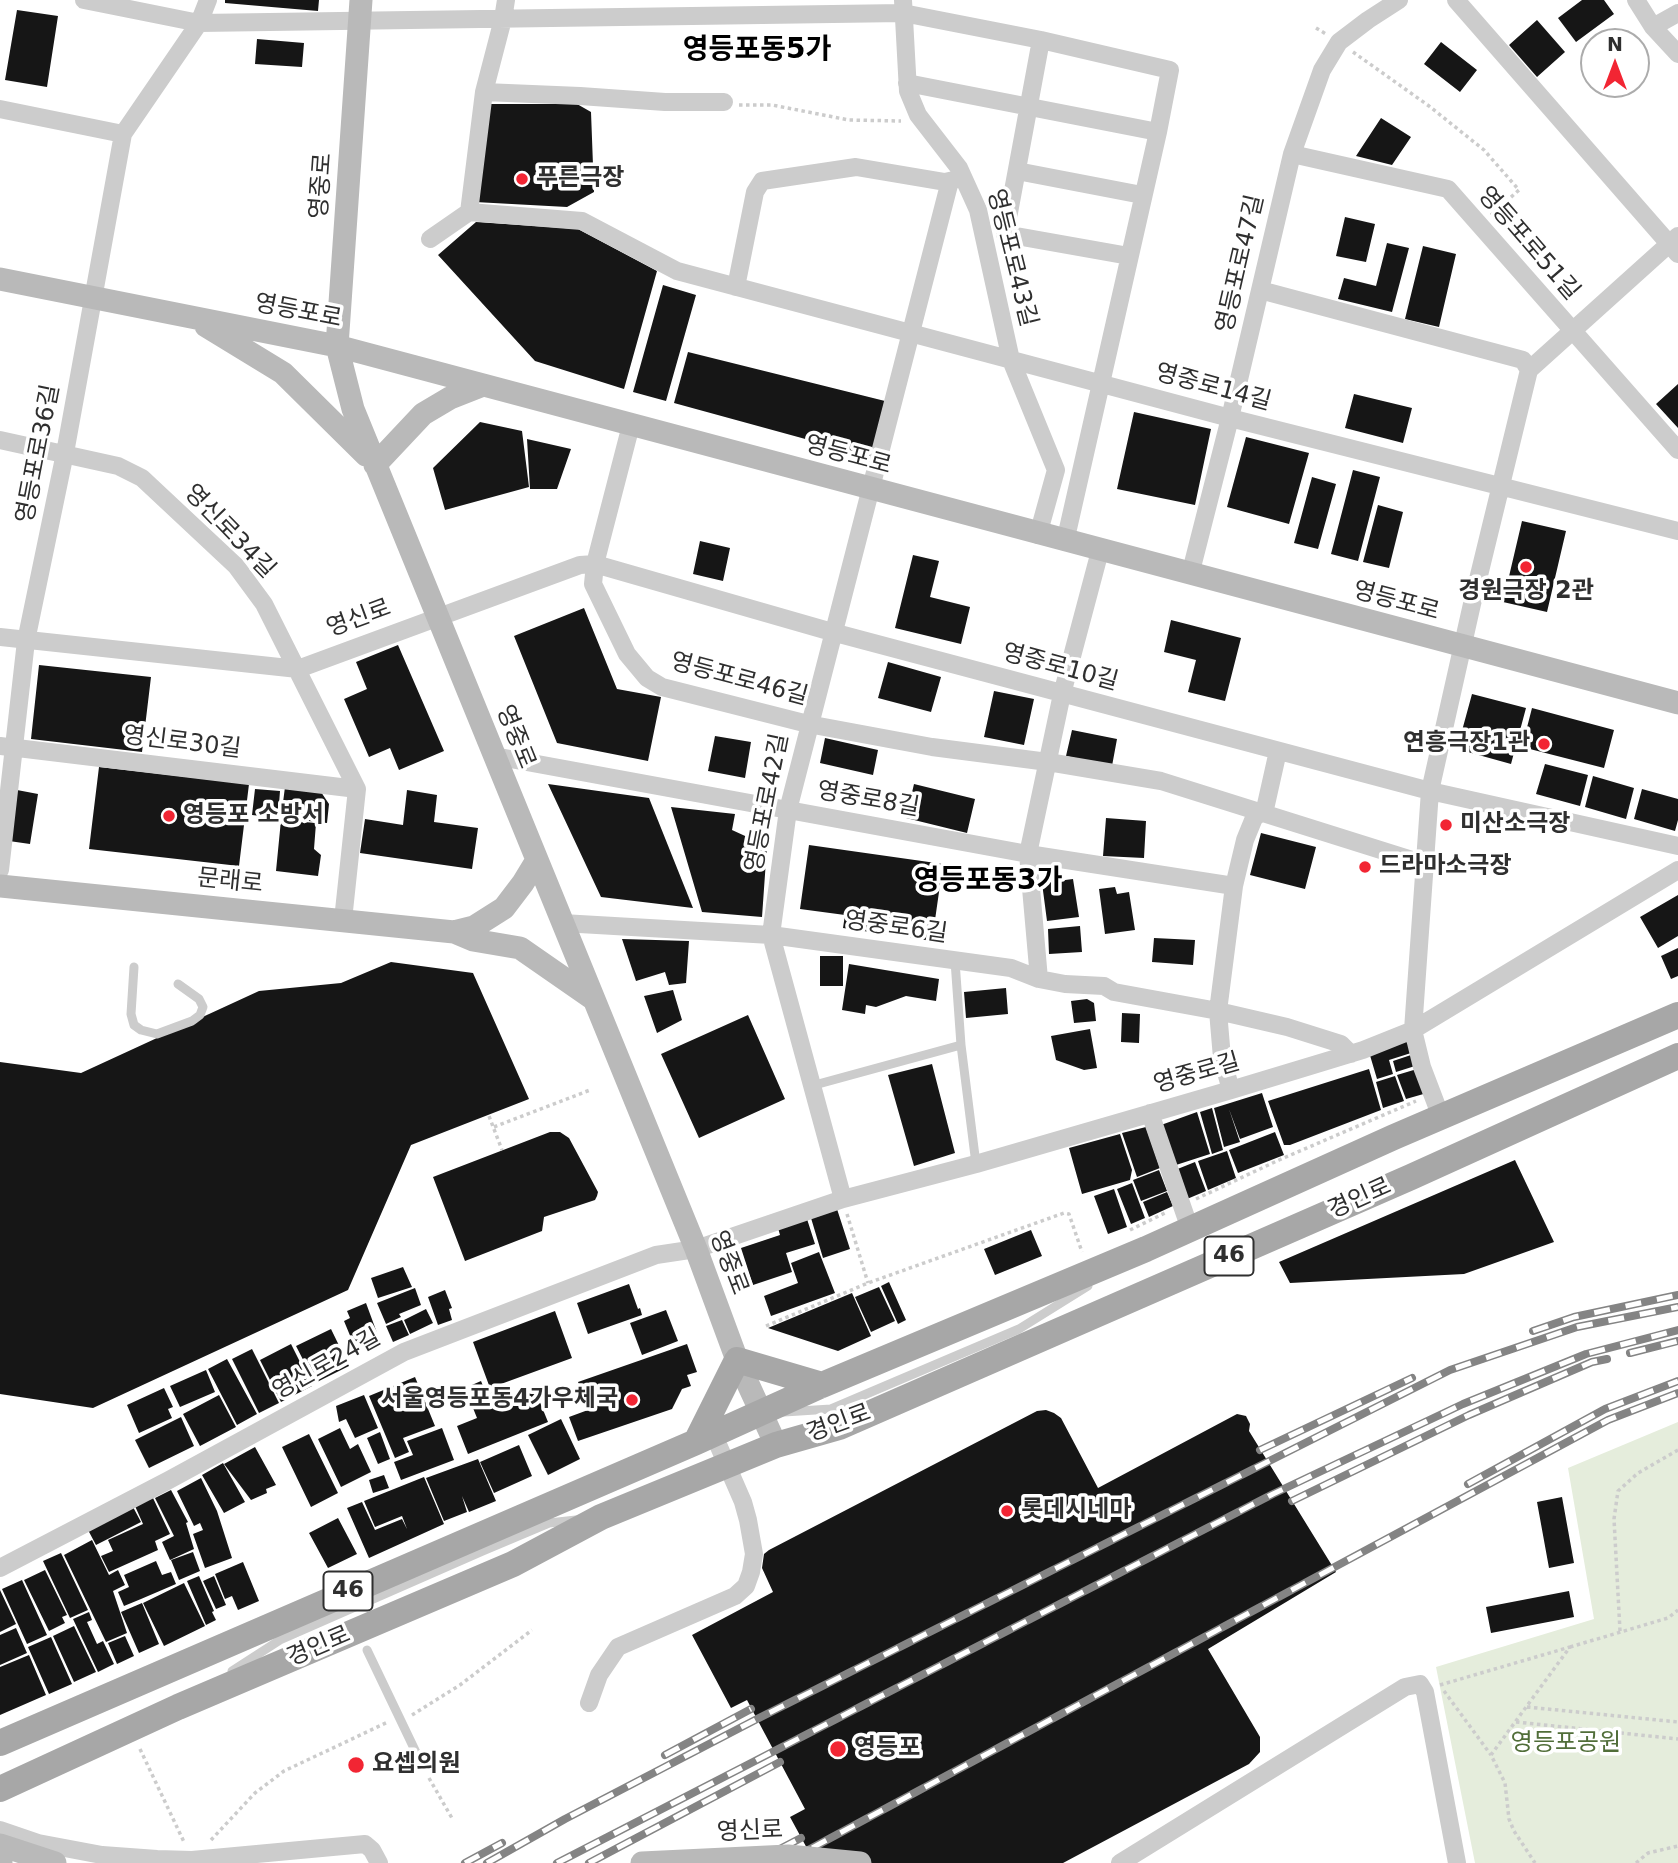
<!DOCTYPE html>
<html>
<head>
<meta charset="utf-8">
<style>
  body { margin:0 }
  #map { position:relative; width:1678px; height:1863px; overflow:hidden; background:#fff; font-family:"DejaVu Sans",sans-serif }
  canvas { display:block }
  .north { position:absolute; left:1580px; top:28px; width:70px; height:70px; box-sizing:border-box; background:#fff; border:2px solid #acacac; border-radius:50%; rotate:0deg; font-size:19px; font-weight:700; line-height:28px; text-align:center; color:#2f2f2f }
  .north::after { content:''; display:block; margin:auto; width:24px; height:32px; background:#f22533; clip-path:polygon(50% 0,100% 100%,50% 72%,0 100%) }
</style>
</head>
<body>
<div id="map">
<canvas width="1678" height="1863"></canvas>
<div class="north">N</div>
</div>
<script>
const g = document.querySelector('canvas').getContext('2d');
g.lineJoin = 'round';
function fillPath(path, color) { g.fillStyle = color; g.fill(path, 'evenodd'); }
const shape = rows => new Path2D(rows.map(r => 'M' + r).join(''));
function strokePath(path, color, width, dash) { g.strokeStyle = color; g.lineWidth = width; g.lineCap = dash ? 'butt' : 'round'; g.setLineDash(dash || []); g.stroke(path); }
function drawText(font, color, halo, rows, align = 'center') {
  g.font = font + ' "DejaVu Sans","Noto Sans KR",sans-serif'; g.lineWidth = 7; g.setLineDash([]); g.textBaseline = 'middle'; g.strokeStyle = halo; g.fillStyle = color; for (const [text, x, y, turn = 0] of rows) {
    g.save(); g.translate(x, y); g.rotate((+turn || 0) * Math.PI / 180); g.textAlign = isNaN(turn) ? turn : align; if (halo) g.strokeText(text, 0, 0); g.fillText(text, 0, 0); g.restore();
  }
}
const green = shape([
  [1678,1422,1678,1863,1475,1863,1436,1667,1594,1619,1568,1468]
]);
const building = shape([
  [225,0,319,0,318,11,225,3],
  [1582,0,1604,0,1614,14,1576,42,1558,18],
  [17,10,58,16,47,87,5,80],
  [1537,20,1565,52,1537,77,1509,45],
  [257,39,304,43,302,67,255,64],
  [1441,42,1477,70,1460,92,1424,64],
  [491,104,577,104,591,112,594,192,567,207,475,202],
  [1381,118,1411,137,1392,165,1356,156],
  [1345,217,1375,224,1366,262,1336,256],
  [476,222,578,229,657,271,624,389,535,361,438,255],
  [1387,243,1409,248,1392,312,1338,299,1344,278,1376,286],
  [1423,246,1456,254,1439,327,1405,319],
  [663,285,696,295,666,401,633,392],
  [688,352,885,401,871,457,674,403],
  [1678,384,1678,428,1656,404],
  [1354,394,1412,408,1403,443,1345,428],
  [1134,412,1211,429,1195,505,1117,489],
  [480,422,522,431,529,487,445,510,433,468],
  [1246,437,1309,453,1289,524,1227,507],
  [527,439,571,449,557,489,530,489],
  [1353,470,1380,477,1358,561,1331,554],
  [1312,477,1336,484,1318,549,1294,543],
  [1378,505,1403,512,1389,568,1363,562],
  [1522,521,1566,531,1547,612,1503,602],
  [700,541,730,548,723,581,693,574],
  [913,555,939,561,930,597,970,607,961,644,895,628],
  [584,608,617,689,661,697,648,761,557,743,514,636],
  [1171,620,1241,638,1225,701,1188,692,1196,660,1164,652],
  [398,645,444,751,399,770,390,748,369,757,344,699,367,689,356,662],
  [888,662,941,677,931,712,878,698],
  [39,665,151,677,142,752,31,739],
  [994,691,1034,699,1024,745,984,737],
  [1472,694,1526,708,1511,764,1457,749],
  [1532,708,1614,730,1604,768,1522,747],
  [1072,730,1117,739,1112,766,1066,756],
  [715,736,751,742,745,778,708,771],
  [825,738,878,750,873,775,820,763],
  [1545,764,1588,775,1580,806,1536,794],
  [99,767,249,784,239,866,89,849],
  [1593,776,1634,788,1626,819,1585,807],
  [548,784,649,798,693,908,601,897],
  [914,784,975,799,967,833,906,818],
  [285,787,321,792,329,804,327,823,281,818],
  [255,789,280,791,278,818,252,815],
  [1642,789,1678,799,1678,820,1675,831,1634,819],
  [17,790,38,794,30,844,9,841],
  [407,790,437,795,434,822,478,828,472,869,360,853,365,819,403,825],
  [671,807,735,814,732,830,767,846,762,917,702,912],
  [1106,818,1146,821,1144,858,1103,856],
  [281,820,316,823,314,849,321,855,318,876,276,871],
  [1261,833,1316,847,1305,889,1250,875],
  [809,845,943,864,932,941,843,928,845,915,800,909],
  [1073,879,1079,917,1047,921,1042,883],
  [1115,887,1117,894,1129,892,1135,930,1105,934,1099,889],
  [1678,895,1678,936,1658,948,1640,917],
  [1080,926,1082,952,1049,954,1048,929],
  [1154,938,1195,940,1193,965,1152,962],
  [622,939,689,941,686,983,669,985,665,972,636,981],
  [1678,948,1678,976,1671,979,1661,956],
  [820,956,843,956,843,986,820,986],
  [391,962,473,973,529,1099,411,1145,348,1290,93,1408,0,1394,0,1062,81,1073,259,991,341,983],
  [849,964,939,979,936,1001,906,996,876,1007,866,1005,865,1014,842,1010],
  [1006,988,1008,1014,966,1018,964,992],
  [673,990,682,1020,657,1033,644,996],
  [1087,999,1094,1003,1096,1021,1074,1023,1071,1001],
  [1122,1013,1140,1014,1139,1043,1121,1042],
  [748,1015,785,1099,699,1138,661,1054],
  [1090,1029,1097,1068,1084,1070,1056,1060,1051,1036],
  [1402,1039,1408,1043,1411,1053,1389,1060,1393,1074,1377,1079,1369,1052],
  [1411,1055,1415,1066,1396,1072,1393,1061],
  [932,1064,955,1153,914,1166,888,1075],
  [1369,1069,1381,1110,1290,1145,1284,1145,1268,1101],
  [1417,1069,1427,1093,1406,1099,1397,1075],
  [1395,1076,1404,1101,1383,1108,1376,1082],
  [1262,1093,1273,1127,1240,1139,1229,1109,1240,1142,1224,1147,1214,1108],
  [1212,1108,1223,1150,1212,1154,1200,1112],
  [1197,1112,1210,1154,1176,1165,1161,1125],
  [1146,1127,1160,1168,1137,1177,1122,1133],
  [550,1132,560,1132,569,1138,598,1192,597,1196,595,1200,544,1217,542,1231,465,1261,433,1177],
  [1275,1132,1284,1155,1238,1173,1229,1150],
  [1120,1134,1132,1170,1130,1180,1082,1194,1069,1148],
  [1227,1151,1236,1178,1208,1190,1198,1161],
  [1515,1160,1554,1242,1464,1274,1290,1283,1279,1262],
  [1195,1162,1206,1191,1187,1199,1175,1170],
  [1159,1170,1167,1191,1141,1201,1133,1180],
  [1132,1183,1145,1218,1131,1224,1117,1189],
  [1114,1189,1127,1227,1108,1234,1094,1196],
  [1167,1192,1173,1206,1149,1217,1143,1202],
  [837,1209,850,1249,823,1258,811,1218],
  [807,1219,815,1244,786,1253,792,1272,753,1285,741,1248,780,1235,778,1228],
  [1031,1230,1042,1256,995,1275,984,1249],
  [819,1252,835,1293,771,1316,764,1296,798,1283,791,1263],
  [403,1267,412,1287,378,1298,371,1278],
  [889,1282,906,1320,898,1324,881,1286],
  [629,1284,638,1309,640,1308,642,1315,588,1334,577,1303],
  [879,1287,895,1321,871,1332,855,1297],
  [415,1288,421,1305,399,1314,401,1317,386,1324,377,1303],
  [445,1290,452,1308,449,1309,452,1320,438,1325,428,1297],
  [852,1293,871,1336,838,1351,768,1328],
  [366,1303,380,1341,356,1350,344,1321,350,1318,347,1311],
  [426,1309,433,1323,410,1334,404,1320],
  [666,1310,678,1341,642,1355,630,1323],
  [555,1311,572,1358,490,1388,473,1342],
  [402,1320,409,1335,393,1342,386,1326],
  [331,1329,349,1366,315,1383,296,1346],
  [291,1344,312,1386,281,1402,260,1360],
  [687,1344,697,1372,687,1375,691,1386,682,1389,672,1409,578,1441,569,1417,588,1410,578,1382],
  [252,1349,279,1403,259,1413,232,1359],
  [227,1359,257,1414,237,1425,208,1369],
  [206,1370,215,1392,180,1407,170,1386],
  [415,1377,435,1426,403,1438,409,1452,395,1458,369,1396],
  [481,1381,486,1393,503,1386,509,1401,535,1390,548,1422,468,1454,457,1426,477,1418,465,1388],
  [164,1388,173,1407,168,1409,172,1418,139,1433,127,1405],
  [219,1395,236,1427,200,1446,183,1414],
  [364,1395,378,1428,355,1438,346,1419,339,1422,336,1406],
  [1046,1410,1054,1413,1061,1418,1098,1488,1237,1414,1246,1416,1250,1424,1249,1431,1336,1572,1208,1649,1260,1737,1260,1752,1249,1764,1063,1863,815,1863,790,1817,805,1809,757,1719,747,1700,731,1708,692,1635,773,1592,762,1568,764,1554,769,1550,1037,1411],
  [181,1417,194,1446,149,1468,135,1440],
  [561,1419,580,1459,548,1475,528,1435],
  [340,1428,350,1449,358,1444,371,1472,341,1487,318,1439],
  [442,1428,454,1460,401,1480,394,1462,413,1455,407,1441],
  [380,1432,390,1459,378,1464,367,1438],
  [309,1434,338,1493,311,1507,282,1447],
  [519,1445,532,1476,494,1493,480,1462],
  [255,1447,276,1485,266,1489,267,1493,251,1500,224,1464],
  [478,1459,496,1501,469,1512,462,1496,467,1512,444,1521,426,1478],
  [223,1463,245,1502,224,1513,202,1475],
  [384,1475,389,1488,373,1493,369,1480],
  [424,1477,444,1524,369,1558,347,1508,362,1502,375,1530,402,1519,407,1529,402,1516,375,1527,364,1501],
  [201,1478,217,1511,232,1558,205,1568,193,1534,203,1530,200,1523,194,1526,177,1491],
  [171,1490,188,1522,186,1523,194,1549,170,1560,162,1542,174,1536,155,1498],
  [1562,1497,1574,1563,1549,1568,1537,1502],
  [153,1498,170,1534,155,1541,158,1550,109,1572,101,1556,113,1551,108,1540,143,1524,135,1506],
  [133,1507,141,1522,96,1545,88,1530],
  [338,1518,357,1554,328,1568,309,1533],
  [92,1540,109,1575,118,1570,125,1585,113,1591,127,1633,106,1642,64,1555],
  [193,1552,200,1571,179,1580,171,1560],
  [61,1553,88,1610,70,1618,43,1561],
  [156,1561,162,1575,171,1572,176,1584,141,1599,140,1597,141,1599,124,1606,118,1592,129,1587,124,1575],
  [243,1562,259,1601,238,1610,232,1596,225,1599,215,1574],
  [45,1570,67,1615,62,1617,65,1623,49,1631,24,1580],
  [199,1576,214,1611,212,1612,216,1620,206,1625,187,1581],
  [214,1576,226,1605,216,1609,203,1581],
  [22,1580,47,1635,27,1644,2,1589],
  [184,1583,205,1626,164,1646,143,1603],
  [0,1590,16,1624,0,1632],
  [1569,1591,1574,1617,1491,1633,1486,1607],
  [142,1603,159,1644,139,1653,121,1612],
  [89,1612,92,1620,87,1622,97,1644,103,1641,114,1664,98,1672,73,1619],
  [74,1626,96,1672,74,1682,53,1636],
  [16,1628,27,1653,0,1665,0,1635],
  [125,1636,134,1656,117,1664,108,1643],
  [51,1637,72,1684,49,1694,28,1647],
  [29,1655,46,1695,0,1715,0,1667]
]);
const path = shape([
  [1316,28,1326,34],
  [1353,52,1429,106,1484,150,1519,190,1491,215],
  [739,105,772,105,849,120,901,121],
  [489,1116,502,1150],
  [494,1127,590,1090],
  [1196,1199,1279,1160,1416,1101],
  [847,1214,868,1283],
  [1130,1230,1167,1212],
  [766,1326,868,1283,1064,1213,1069,1214,1082,1252],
  [1620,1631,1614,1519,1618,1491,1638,1473,1678,1450],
  [1570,1647,1668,1618,1678,1610],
  [1440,1685,1570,1647,1491,1755,1505,1783,1509,1819,1514,1831,1535,1863],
  [1444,1691,1491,1755],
  [1527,1707,1678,1722],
  [412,1715,460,1685,532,1630],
  [1516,1722,1678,1739],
  [140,1749,184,1842],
  [429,1778,453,1820],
  [211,1840,255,1793,284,1771,388,1722],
  [1636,1863,1648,1853,1678,1846]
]);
const lane = shape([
  [955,961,961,1045,976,1164],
  [134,967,131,1014,134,1025,141,1030,157,1034,192,1021,200,1015,203,1007,199,999,178,984],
  [811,1086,961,1045],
  [784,1412,831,1409,1019,1329,1088,1286],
  [367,1650,423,1767],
  [232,1671,280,1640,483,1551,549,1523,576,1520]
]);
const street = shape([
  [84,0,199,23,903,13,1041,40,1170,70,1158,132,1065,542],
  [903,0,908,91,918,115,959,168,978,210,1011,360,1056,470,1038,535],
  [1456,0,1678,254],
  [1636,0,1653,27,1678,54],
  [1653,27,1678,13],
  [1041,40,1005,234,1129,256],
  [907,83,1158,132],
  [484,92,580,96,665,102,724,102],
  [0,109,123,134],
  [1292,154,1448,189,1678,450],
  [1017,171,1142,195],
  [469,212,582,221,677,271,1230,418,1678,531],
  [430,239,469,212,484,92,503,19,506,0],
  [736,287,755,192,762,181,856,167,945,182,958,179],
  [1260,290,1523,360,1529,370],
  [631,425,595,564,593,584,627,654,647,678,662,687,808,724,932,747,1048,762,1161,781,1425,864],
  [0,440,118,466,142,478,236,566,264,604,357,789,343,920],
  [1190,575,1230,418,1292,154,1322,70,1339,42,1368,20,1399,0],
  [0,637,298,669,580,565,595,564,832,632,1430,791,1678,846],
  [0,746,357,789],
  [494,756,1028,854,1234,886],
  [0,870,26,641,65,453,123,134,199,23,208,0],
  [562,923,771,935,1011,968,1039,979,1065,984,1104,986,1114,992,1218,1011,1287,1027,1341,1044,1351,1054],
  [1039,979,1028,854,1062,694,1100,551],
  [1231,1090,1222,1058,1218,1011,1234,886,1245,840,1254,818,1265,809,1278,751],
  [1150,1113,1190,1229],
  [1441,1117,1422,1067,1413,1030,1430,791,1472,604,1529,370,1678,236],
  [843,1199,771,935,788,810,950,181],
  [0,1568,169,1480,404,1352,656,1255,696,1249,843,1199,976,1164,1231,1090,1363,1050,1413,1030,1678,870],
  [589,1703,599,1675,618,1647,735,1596,746,1586,751,1572,754,1554,748,1520,743,1502,713,1433],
  [0,1830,38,1843,102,1855,157,1859,192,1860,365,1844,372,1850,379,1863],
  [1120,1863,1405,1687,1420,1684,1425,1692,1457,1863]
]);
const secondary = shape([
  [361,0,337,346,353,409,696,1249,737,1360,776,1445],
  [0,279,337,346,1678,703],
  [206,326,283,373,366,455],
  [375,465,423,414,450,398,483,385],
  [0,886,454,932,473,940,520,948,592,998],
  [454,932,474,927,504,908,523,883,537,860],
  [0,1845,55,1863],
  [0,1863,1,1863]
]);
const primary = shape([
  [696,1442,737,1360,822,1385],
  [0,1743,696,1442,822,1385,1146,1249,1394,1137,1678,1015],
  [0,1789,178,1707,513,1564,601,1517,776,1445,839,1427,1411,1177,1678,1056]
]);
const rail = shape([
  [1533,1331,1574,1317,1678,1295],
  [1630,1353,1678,1341],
  [1260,1450,1412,1378],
  [1468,1484,1605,1409,1678,1381],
  [1292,1501,1469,1415,1592,1362,1607,1359],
  [665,1755,751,1709],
  [465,1863,502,1843],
  [487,1863,565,1819,757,1719,1450,1370,1577,1327,1678,1307],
  [557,1863,1273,1494,1463,1404,1586,1354,1678,1330],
  [589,1863,780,1762],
  [753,1863,801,1838],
  [784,1863,1608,1420,1678,1393]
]);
const secondaryBridge = shape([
  [642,1863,788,1856,860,1863]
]);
const markers = [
  [522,179,7,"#f22533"],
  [1526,567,7,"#f22533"],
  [1544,744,7,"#f22533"],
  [169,816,7,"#f22533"],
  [1446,825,7,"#f22533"],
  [1365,867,7,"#f22533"],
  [632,1400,7,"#f22533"],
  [1007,1511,7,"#f22533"],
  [838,1749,9,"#f22533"],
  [356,1765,9,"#f22533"]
];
const shields = [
  [1229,1256,49],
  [348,1591,49]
];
const shieldNames = [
  ["46",1229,1256],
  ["46",348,1591]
];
const poiNames = [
  ["푸른극장",536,179],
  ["경원극장 2관",1526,592,"center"],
  ["연흥극장1관",1530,744,"right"],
  ["영등포 소방서",183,816],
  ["미산소극장",1460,825],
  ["드라마소극장",1379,867],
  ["서울영등포동4가우체국",618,1400,"right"],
  ["롯데시네마",1021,1511],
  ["영등포",854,1749],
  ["요셉의원",372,1765]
];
const streetNames = [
  ["영중로",322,186,-86],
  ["영등포로51길",1528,244,49],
  ["영등포로43길",1011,258,76],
  ["영등포로47길",1241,264,-77],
  ["영등포로",298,312,11],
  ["영중로14길",1213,388,15],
  ["영등포로36길",39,454,-79],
  ["영등포로",848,456,15],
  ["영신로34길",229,532,46],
  ["영등포로",1396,602,15],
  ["영신로",359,619,-20],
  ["영중로10길",1060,668,15],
  ["영등포로46길",739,680,15],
  ["영중로",515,737,68],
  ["영신로30길",182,743,7],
  ["영중로8길",868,800,10],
  ["영등포로42길",768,803,-79],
  ["문래로",230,882,6],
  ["영중로6길",896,928,8],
  ["영중로길",1197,1074,-16],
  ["경인로",1360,1199,-24],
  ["영중로",728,1263,69],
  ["영신로24길",327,1365,-29],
  ["경인로",839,1424,-20],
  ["경인로",319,1647,-23],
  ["영신로",750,1832,-2]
];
const parkNames = [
  ["영등포공원",1566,1744]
];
const quarterNames = [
  ["영등포동5가",757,51],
  ["영등포동3가",988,882]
];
fillPath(green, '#e5eddc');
fillPath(building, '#161616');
strokePath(path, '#ccc', 3.5, [3.5, 3.5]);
strokePath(lane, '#ccc', 9);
strokePath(street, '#ccc', 18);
strokePath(secondary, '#b9b9b9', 23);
strokePath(primary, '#a7a7a7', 26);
strokePath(rail, '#848484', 8);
strokePath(rail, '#fff', 5, [16]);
strokePath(secondaryBridge, '#b9b9b9', 23);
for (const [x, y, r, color] of markers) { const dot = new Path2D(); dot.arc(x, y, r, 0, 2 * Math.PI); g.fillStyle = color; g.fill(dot); strokePath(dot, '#fff', 2.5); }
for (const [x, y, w] of shields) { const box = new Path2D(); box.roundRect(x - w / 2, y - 19.5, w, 39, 5); g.fillStyle = '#fff'; g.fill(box); strokePath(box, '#2f2f2f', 2); }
drawText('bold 23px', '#2f2f2f', null, shieldNames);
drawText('bold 24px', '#2f2f2f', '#fff', poiNames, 'left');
drawText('24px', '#2f2f2f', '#fff', streetNames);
drawText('24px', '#516e39', '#fff', parkNames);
drawText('bold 28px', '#000', '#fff', quarterNames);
</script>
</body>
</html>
